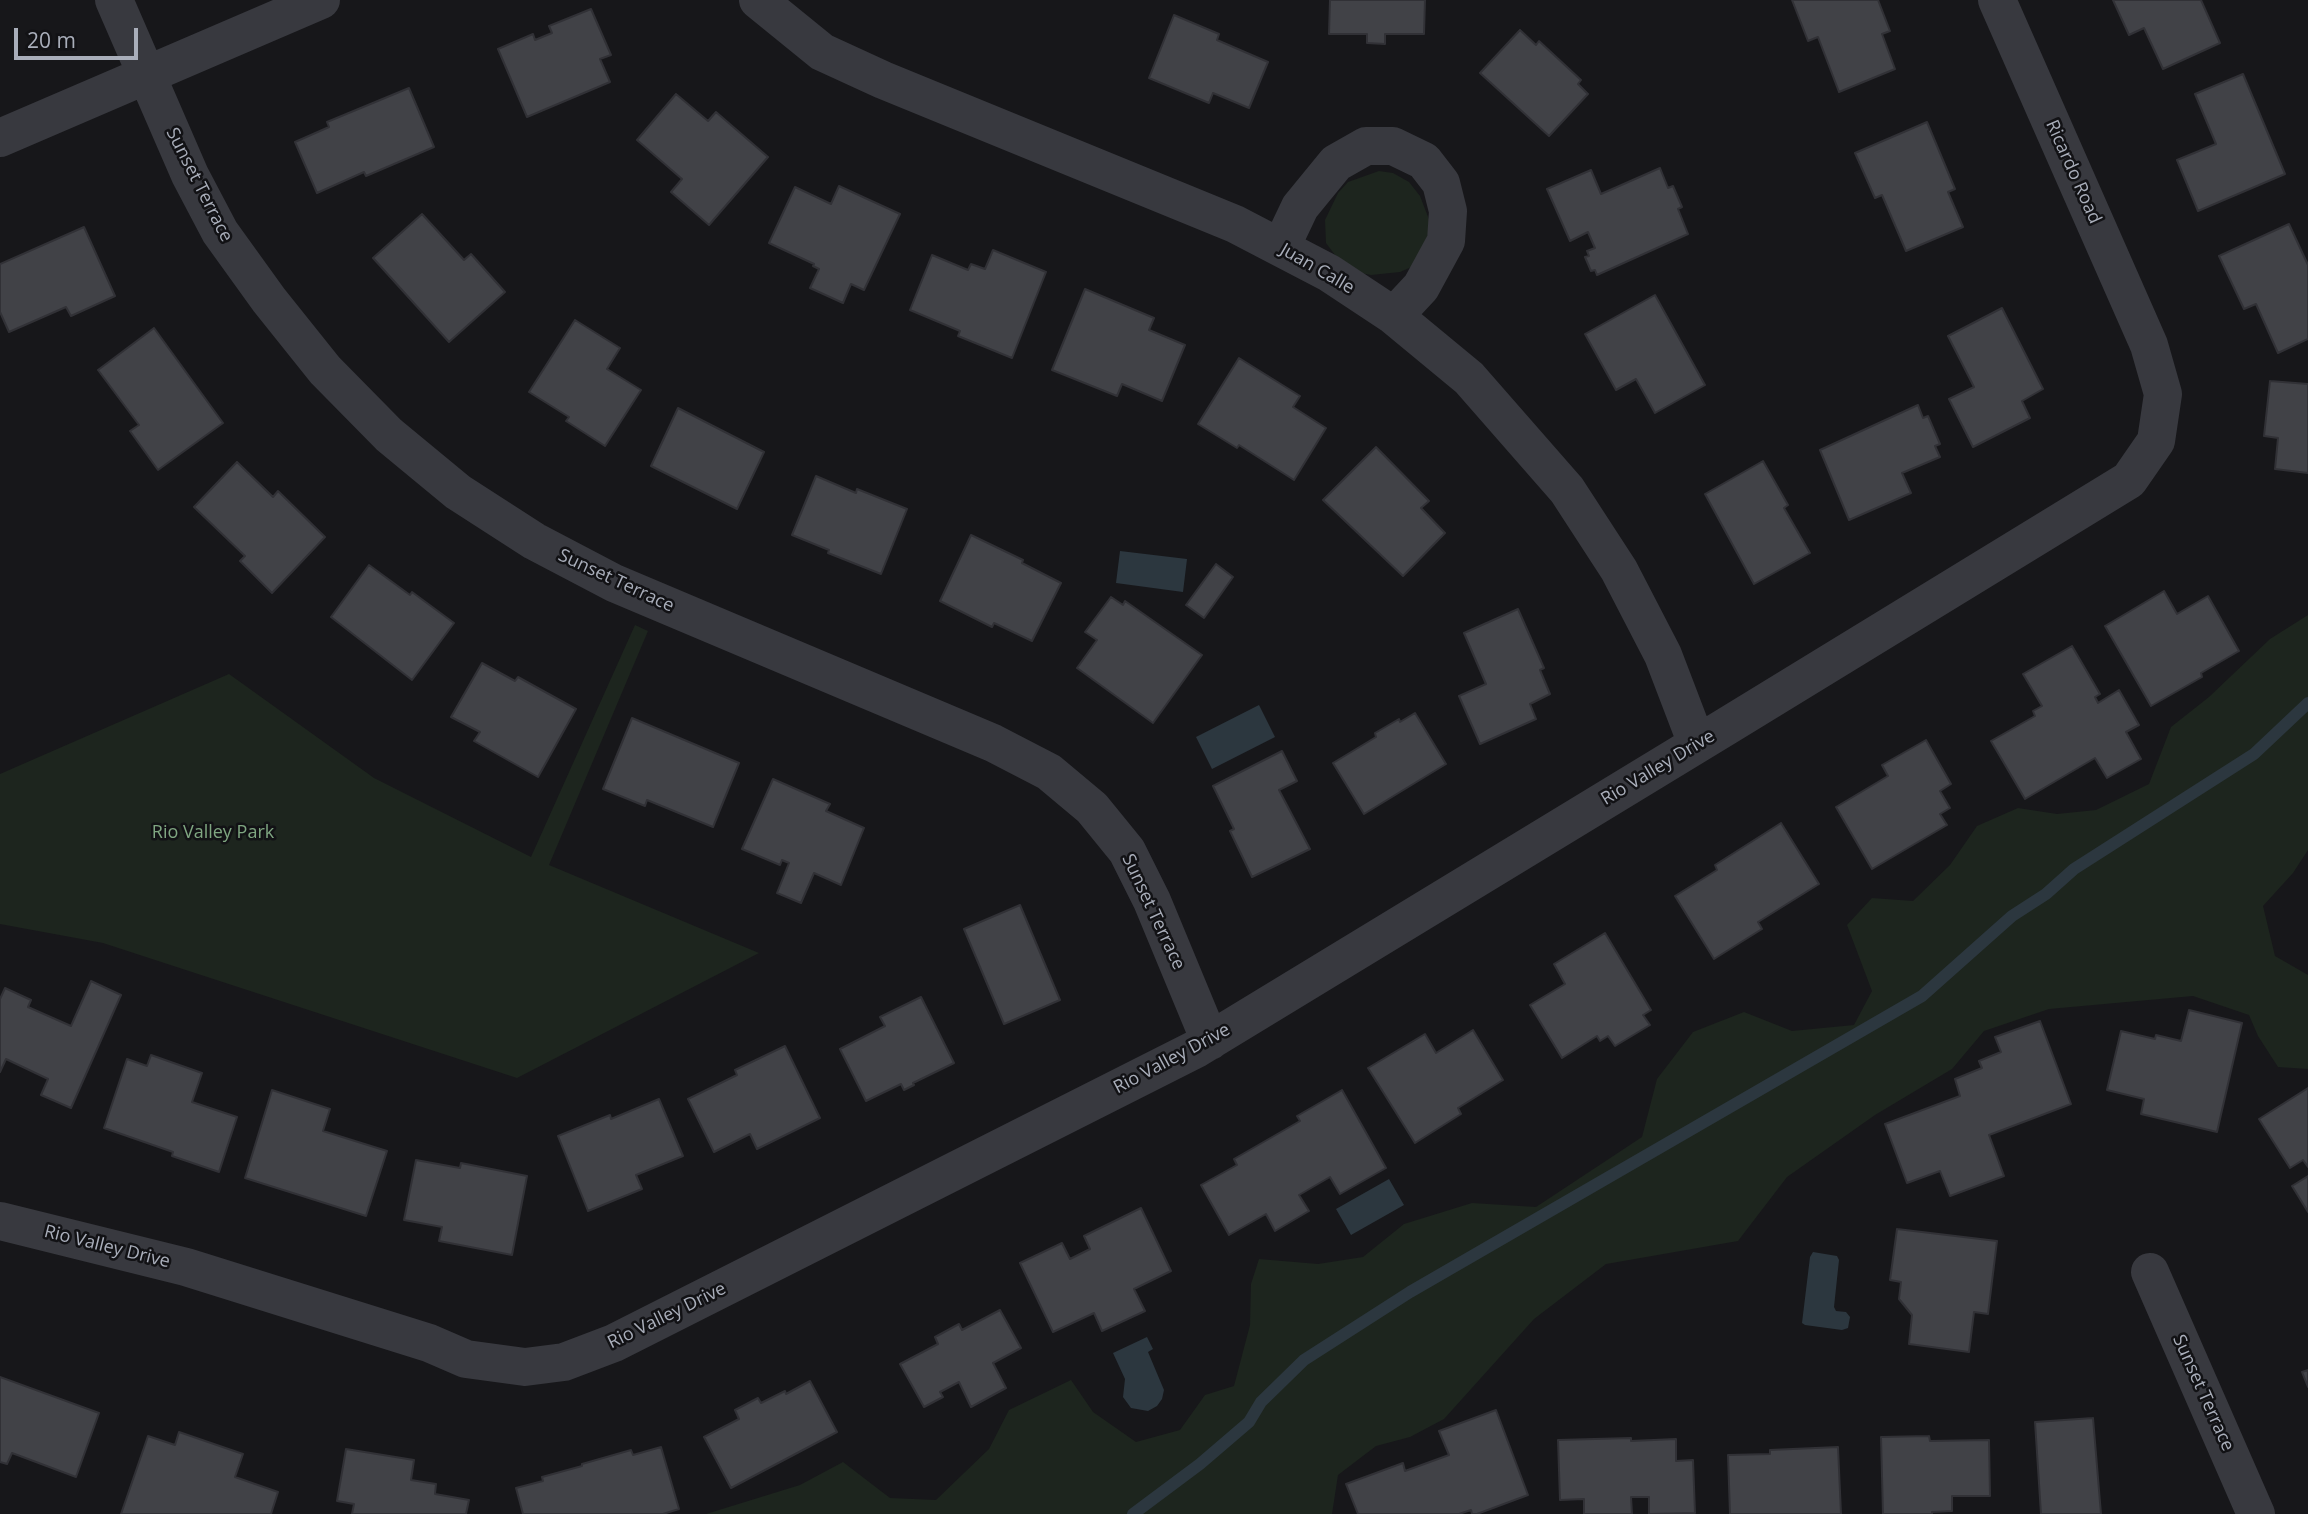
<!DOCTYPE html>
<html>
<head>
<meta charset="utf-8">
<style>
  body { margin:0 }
  #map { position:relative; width:2308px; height:1514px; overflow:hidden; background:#17171a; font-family:"Open Sans",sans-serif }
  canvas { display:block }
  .scale { position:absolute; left:14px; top:28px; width:124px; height:32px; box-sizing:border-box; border:4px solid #a9aeba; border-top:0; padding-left:9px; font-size:21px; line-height:24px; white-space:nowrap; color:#a9aeba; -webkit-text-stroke:5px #121215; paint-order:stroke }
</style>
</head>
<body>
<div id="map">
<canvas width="2308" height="1514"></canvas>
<div class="scale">20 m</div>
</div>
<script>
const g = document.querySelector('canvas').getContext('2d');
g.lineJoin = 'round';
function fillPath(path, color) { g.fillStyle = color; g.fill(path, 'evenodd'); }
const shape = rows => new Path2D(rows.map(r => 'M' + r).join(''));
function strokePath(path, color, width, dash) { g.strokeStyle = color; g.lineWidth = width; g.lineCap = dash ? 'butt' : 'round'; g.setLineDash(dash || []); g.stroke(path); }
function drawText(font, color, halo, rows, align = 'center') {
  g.font = font + ' "Open Sans",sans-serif'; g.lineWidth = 5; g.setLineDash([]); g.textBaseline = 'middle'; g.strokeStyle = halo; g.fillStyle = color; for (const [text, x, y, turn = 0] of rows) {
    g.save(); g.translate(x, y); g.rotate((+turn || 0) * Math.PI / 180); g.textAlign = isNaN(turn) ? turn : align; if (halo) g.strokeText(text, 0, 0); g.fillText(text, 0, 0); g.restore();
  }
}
const green = shape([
  [1379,171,1393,173,1409,182,1420,196,1430,222,1429,232,1416,265,1400,272,1371,275,1361,273,1335,255,1326,243,1325,220,1338,193,1348,182],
  [2308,615,2308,850,2293,873,2263,906,2275,956,2308,975,2308,1069,2278,1067,2258,1036,2249,1015,2193,996,2049,1009,1984,1031,1952,1069,1875,1115,1787,1177,1738,1241,1606,1264,1534,1319,1444,1419,1410,1437,1376,1446,1338,1475,1332,1514,706,1514,800,1485,843,1462,890,1498,936,1500,989,1449,1009,1410,1071,1380,1093,1412,1136,1442,1180,1430,1205,1395,1234,1386,1250,1325,1251,1284,1259,1259,1318,1264,1363,1257,1404,1224,1472,1203,1536,1207,1642,1137,1657,1079,1693,1032,1744,1012,1792,1031,1854,1025,1872,991,1847,925,1872,898,1913,901,1950,865,1977,826,2018,808,2057,814,2096,810,2149,784,2171,727,2209,697,2270,639],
  [635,625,648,631,549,865,759,953,517,1078,103,943,0,924,0,774,229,674,374,778,531,857]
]);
const water = shape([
  [1120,551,1187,559,1183,592,1116,583],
  [1259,705,1275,737,1212,769,1196,737],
  [1389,1179,1404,1205,1351,1235,1336,1209],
  [1813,1252,1837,1256,1839,1260,1834,1307,1836,1311,1846,1312,1850,1317,1848,1328,1842,1330,1805,1325,1802,1323,1810,1257],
  [1147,1337,1153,1349,1148,1352,1164,1390,1162,1399,1157,1406,1148,1411,1131,1408,1123,1397,1125,1379,1113,1353]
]);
const stream = shape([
  [1133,1514,1200,1464,1249,1422,1261,1402,1304,1360,1410,1292,1922,996,2012,916,2046,894,2074,869,2254,754,2308,703]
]);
const building = shape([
  [1330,0,1425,0,1424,34,1385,34,1385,44,1367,43,1367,34,1329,34,1330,0],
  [1792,0,1878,0,1890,31,1882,34,1895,69,1839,92,1818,37,1808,41,1792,0],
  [2113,0,2201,0,2220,43,2163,69,2144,28,2129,35,2113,0],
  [591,9,611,55,600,59,610,82,527,117,498,49,533,34,535,40,552,33,549,26,591,9],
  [1174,15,1219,34,1217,40,1268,62,1249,108,1213,93,1209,103,1149,78,1174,15],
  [1520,30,1536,45,1539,41,1581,80,1578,84,1588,94,1549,136,1480,73,1520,30],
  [2243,74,2285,174,2198,211,2177,160,2216,144,2195,94,2243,74],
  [409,88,434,147,366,176,364,172,317,193,295,142,329,127,327,122,409,88],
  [676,94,708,121,716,112,768,157,709,225,671,192,682,179,637,140,676,94],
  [1927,122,1955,189,1948,192,1963,227,1906,251,1882,195,1875,198,1855,153,1927,122],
  [1660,168,1668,188,1673,186,1682,207,1678,209,1688,234,1597,275,1595,270,1591,271,1585,257,1589,256,1587,251,1595,248,1588,232,1570,241,1547,189,1591,170,1601,194,1660,168],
  [839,186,900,214,864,290,851,284,843,303,810,288,819,269,813,266,814,264,769,243,795,187,831,204,839,186],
  [422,214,464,260,471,254,505,292,449,342,373,258,422,214],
  [2289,224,2308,265,2308,339,2278,353,2256,304,2244,309,2219,256,2289,224],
  [84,227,115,296,71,316,66,307,9,332,0,312,0,264,84,227],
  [993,250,1046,272,1012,358,958,336,960,331,910,310,932,255,968,270,971,264,985,269,993,250],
  [1085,289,1154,318,1149,330,1185,345,1162,401,1122,384,1117,396,1052,370,1085,289],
  [1655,295,1705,385,1655,413,1636,379,1616,390,1585,334,1655,295],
  [2002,308,2043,389,2022,401,2030,418,1973,447,1949,399,1974,387,1948,336,2002,308],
  [575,320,620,348,607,369,641,390,605,446,566,421,569,417,529,392,575,320],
  [154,328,223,423,158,470,130,431,139,425,98,370,154,328],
  [1239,358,1300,396,1293,407,1326,428,1294,480,1239,445,1237,448,1198,424,1239,358],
  [2270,381,2308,384,2308,473,2275,469,2278,438,2264,436,2270,381],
  [1918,405,1923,418,1928,416,1940,444,1935,446,1940,457,1902,473,1911,493,1849,520,1820,450,1918,405],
  [678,408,764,452,737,509,651,466,678,408],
  [1376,447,1429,501,1421,508,1445,533,1403,576,1323,500,1376,447],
  [1763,461,1788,505,1784,508,1810,553,1754,584,1705,494,1763,461],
  [237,462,273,497,278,491,325,537,272,593,240,561,245,556,194,507,237,462],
  [816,476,856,493,857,489,907,509,881,574,828,553,829,550,792,535,816,476],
  [971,535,1023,560,1022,563,1061,583,1032,641,994,623,992,627,940,601,971,535],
  [1216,564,1233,577,1204,618,1186,605,1216,564],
  [369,565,410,595,412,592,454,623,412,680,331,617,369,565],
  [2164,591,2177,614,2208,596,2239,651,2201,673,2202,677,2151,706,2105,626,2164,591],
  [1111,597,1123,605,1125,601,1202,655,1153,723,1077,668,1097,640,1085,632,1111,597],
  [1518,609,1544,668,1540,670,1550,694,1530,704,1536,719,1480,744,1459,696,1486,684,1464,633,1518,609],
  [2072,646,2100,694,2095,697,2098,703,2119,690,2139,725,2126,732,2141,759,2107,778,2095,758,2025,799,1991,741,2035,716,2033,711,2042,706,2023,674,2072,646],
  [482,663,515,681,518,677,576,709,538,777,474,741,480,732,451,717,482,663],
  [1415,713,1446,764,1364,814,1333,763,1376,737,1375,733,1399,719,1400,722,1415,713],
  [632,718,739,763,713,827,647,800,645,806,603,789,632,718],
  [1926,740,1951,784,1940,791,1950,808,1940,814,1947,825,1872,869,1836,807,1888,776,1882,765,1926,740],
  [1282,751,1297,781,1279,790,1310,849,1252,877,1230,831,1234,829,1213,786,1282,751],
  [773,779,830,804,826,811,864,828,841,885,814,873,801,903,777,893,789,863,782,860,780,865,742,849,773,779],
  [1781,823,1819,884,1758,922,1762,929,1714,959,1675,896,1717,870,1715,865,1781,823],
  [1020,905,1060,1000,1004,1024,964,929,1020,905],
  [1605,933,1651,1010,1643,1015,1650,1025,1615,1046,1608,1036,1600,1041,1597,1036,1562,1058,1530,1005,1565,984,1554,964,1605,933],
  [91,981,121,995,71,1108,41,1095,48,1079,6,1059,0,1072,0,999,5,988,31,1000,28,1007,71,1026,91,981],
  [921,997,954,1063,913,1083,914,1085,904,1090,901,1084,866,1101,840,1049,885,1026,880,1017,921,997],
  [2189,1010,2242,1023,2217,1132,2141,1114,2144,1099,2107,1090,2121,1031,2155,1039,2156,1035,2181,1041,2189,1010],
  [2040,1021,2071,1104,1989,1135,2004,1176,1950,1196,1940,1171,1907,1183,1885,1124,1960,1096,1955,1079,1982,1068,1979,1061,2001,1052,1995,1037,2040,1021],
  [1473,1030,1503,1080,1458,1108,1461,1114,1415,1143,1368,1068,1425,1034,1436,1053,1473,1030],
  [785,1046,820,1118,757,1149,750,1134,714,1152,688,1099,737,1075,735,1070,785,1046],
  [151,1055,202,1073,192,1102,237,1117,219,1172,172,1156,173,1152,104,1128,127,1059,147,1066,151,1055],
  [2308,1088,2308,1167,2303,1160,2290,1168,2259,1119,2308,1088],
  [272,1090,330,1109,323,1131,387,1151,366,1216,245,1178,272,1090],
  [1342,1090,1386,1168,1340,1194,1330,1177,1299,1195,1309,1211,1275,1231,1266,1214,1229,1235,1201,1185,1237,1165,1234,1159,1300,1121,1297,1116,1342,1090],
  [659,1099,683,1156,636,1175,642,1189,588,1211,558,1136,610,1115,611,1119,659,1099],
  [416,1160,460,1168,461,1163,527,1176,512,1255,439,1241,442,1227,404,1220,416,1160],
  [2308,1176,2308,1212,2292,1186,2308,1176],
  [1141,1208,1171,1271,1134,1289,1145,1311,1102,1331,1094,1313,1053,1332,1020,1263,1062,1243,1070,1259,1090,1249,1084,1236,1141,1208],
  [1897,1229,1997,1241,1988,1314,1974,1312,1969,1352,1909,1344,1912,1315,1899,1299,1901,1282,1890,1280,1897,1229],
  [1000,1310,1021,1348,993,1363,1006,1388,971,1407,959,1382,940,1392,943,1397,924,1407,900,1364,938,1344,935,1337,959,1324,962,1330,1000,1310],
  [2308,1370,2308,1387,2302,1372,2308,1370],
  [0,1377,99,1413,76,1477,12,1453,7,1464,0,1462,0,1377],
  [810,1381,837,1432,731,1488,704,1437,739,1419,735,1410,758,1398,761,1403,785,1391,786,1394,810,1381],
  [1496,1410,1528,1495,1477,1514,1472,1514,1471,1510,1459,1514,1358,1514,1346,1484,1403,1463,1405,1471,1449,1455,1439,1431,1496,1410],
  [2093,1418,2101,1514,2041,1514,2035,1422,2093,1418],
  [179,1432,243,1454,235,1477,278,1492,271,1514,121,1514,148,1436,175,1445,179,1432],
  [1929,1436,1930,1441,1989,1440,1990,1496,1952,1496,1952,1511,1932,1512,1932,1514,1883,1514,1881,1437,1929,1436],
  [1631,1438,1631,1441,1676,1439,1676,1461,1693,1460,1695,1513,1649,1514,1649,1497,1631,1497,1632,1514,1584,1514,1584,1499,1560,1500,1558,1440,1631,1438],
  [661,1447,679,1509,663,1514,523,1514,516,1488,543,1481,542,1477,582,1466,582,1464,631,1450,633,1455,661,1447],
  [1838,1447,1841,1514,1730,1514,1728,1455,1770,1454,1770,1450,1838,1447],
  [346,1449,414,1460,411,1480,436,1484,435,1494,469,1500,466,1514,352,1514,354,1504,337,1501,346,1449]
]);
const minor = shape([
  [114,0,190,175,220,232,269,300,325,370,389,435,458,492,534,541,614,583,993,743,1049,772,1092,808,1127,851,1152,901,1210,1041],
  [758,0,822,52,883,80,1235,224,1329,273,1394,316,1469,378,1567,490,1619,570,1663,655,1697,744],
  [0,138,321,0],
  [1281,247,1300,207,1336,163,1366,146,1393,146,1424,161,1441,183,1448,211,1446,241,1421,287,1394,316],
  [0,1221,186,1267,429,1343,466,1359,525,1367,564,1362,614,1343,1196,1049,1727,726,2129,480,2156,441,2163,394,2149,345,1997,0],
  [2150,1272,2256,1514]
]);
const streetNames = [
  ["Ricardo Road",2073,172,66],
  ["Sunset Terrace",199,185,63],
  ["Juan Calle",1317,269,30],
  ["Sunset Terrace",616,581,25],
  ["Rio Valley Drive",1658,768,-31],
  ["Sunset Terrace",1153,912,65],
  ["Rio Valley Drive",1172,1059,-28],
  ["Rio Valley Drive",107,1247,14],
  ["Rio Valley Drive",667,1316,-26],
  ["Sunset Terrace",2203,1393,66]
];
const parkNames = [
  ["Rio Valley Park",213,833]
];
fillPath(green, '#1d251e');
fillPath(water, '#2c373f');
strokePath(stream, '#2c373f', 12);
fillPath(building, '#414247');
strokePath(building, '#313136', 2);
strokePath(minor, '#38393f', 38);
drawText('18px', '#a9aeba', '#121215', streetNames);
drawText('18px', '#7fa681', '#121215', parkNames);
</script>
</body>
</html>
